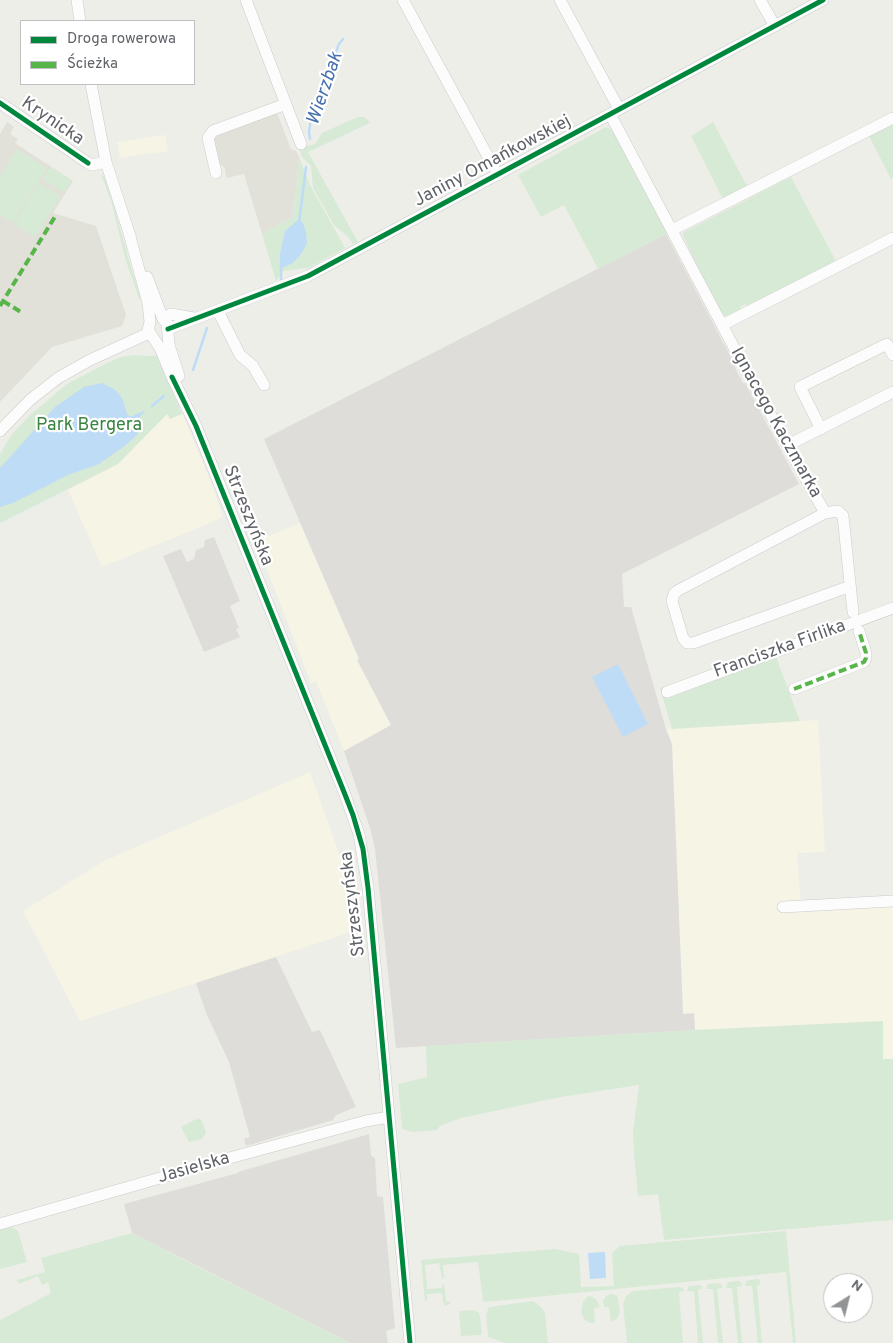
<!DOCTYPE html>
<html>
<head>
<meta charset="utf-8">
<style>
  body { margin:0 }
  #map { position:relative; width:893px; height:1343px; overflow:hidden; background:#eeeee9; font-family:Overpass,sans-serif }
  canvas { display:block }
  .legend { position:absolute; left:20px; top:20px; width:175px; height:65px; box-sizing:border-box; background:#fff; border:1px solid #bfc0c2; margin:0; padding:6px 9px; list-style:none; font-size:15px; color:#5f6267 }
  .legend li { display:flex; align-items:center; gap:10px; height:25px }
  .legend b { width:25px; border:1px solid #bfc0c2 }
  .north { position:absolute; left:823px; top:1273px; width:50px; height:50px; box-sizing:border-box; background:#fff; border:1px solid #bfc0c2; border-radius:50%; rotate:36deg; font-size:14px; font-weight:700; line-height:20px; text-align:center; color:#5f6267 }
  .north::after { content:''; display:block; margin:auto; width:18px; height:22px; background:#919394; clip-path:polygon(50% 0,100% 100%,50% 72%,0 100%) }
</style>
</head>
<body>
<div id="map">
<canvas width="893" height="1343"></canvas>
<ul class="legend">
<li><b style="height:6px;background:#00873e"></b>Droga rowerowa</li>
<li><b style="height:6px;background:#58b549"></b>Ścieżka</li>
</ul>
<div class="north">N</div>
</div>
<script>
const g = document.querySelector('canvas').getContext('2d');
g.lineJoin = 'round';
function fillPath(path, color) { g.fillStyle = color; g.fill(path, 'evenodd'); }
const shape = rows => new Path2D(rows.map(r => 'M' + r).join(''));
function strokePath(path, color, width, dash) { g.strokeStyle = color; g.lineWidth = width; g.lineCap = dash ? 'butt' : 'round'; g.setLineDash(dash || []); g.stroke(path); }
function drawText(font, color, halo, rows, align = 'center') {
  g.font = font + ' Overpass,sans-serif'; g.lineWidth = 4.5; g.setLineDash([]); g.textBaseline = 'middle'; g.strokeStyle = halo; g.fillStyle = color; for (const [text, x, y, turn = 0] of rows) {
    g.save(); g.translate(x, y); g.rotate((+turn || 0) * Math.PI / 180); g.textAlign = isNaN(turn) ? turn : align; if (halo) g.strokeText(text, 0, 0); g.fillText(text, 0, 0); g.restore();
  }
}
const commercial = shape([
  [165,135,168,151,120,158,117,142],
  [168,413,170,418,182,413,215,492,222,517,208,524,102,567,68,490,118,464],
  [300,523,359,659,358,660,391,725,344,751,316,681,311,683,256,541],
  [818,720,825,852,797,853,801,909,893,904,893,1059,883,1059,883,1021,695,1030,694,1014,683,1014,672,745,666,729],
  [310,772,349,881,354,931,80,1021,23,911,104,861]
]);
const industrial = shape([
  [666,234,735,365,735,368,743,383,745,383,799,484,622,574,624,607,631,607,666,729,672,744,683,1014,694,1013,695,1030,396,1048,375,849,370,828,344,751,391,725,357,660,359,659,264,439],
  [214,537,240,601,230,606,239,628,236,629,240,637,204,652,163,556,181,549,187,562,194,559,196,550,204,547,205,540],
  [276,957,312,1032,320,1030,356,1107,336,1115,333,1120,246,1146,244,1139,250,1137,229,1062,206,1013,196,983],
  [369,1134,371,1155,375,1158,377,1196,383,1197,395,1328,386,1331,388,1343,350,1343,132,1233,124,1204,238,1173,238,1172]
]);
const education = shape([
  [277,113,291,149,296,151,299,157,293,217,262,234,244,174,226,178,225,168,218,163,213,141,216,135],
  [7,122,14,127,10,134,18,139,15,143,73,181,53,213,96,226,126,315,122,326,52,347,0,402,0,134]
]);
const green = shape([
  [358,117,365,117,370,123,308,152,358,242,353,244,349,238,334,225,313,188,311,166,302,157,299,148,315,144,322,133],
  [713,122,747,186,723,199,691,136],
  [893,124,893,178,891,179,869,136],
  [606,127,613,130,668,233,598,269,564,205,541,217,518,175],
  [17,149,47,168,13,223,0,215,0,176],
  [299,157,310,185,345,248,308,268,283,271,276,281,262,234,293,217],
  [50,167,72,180,65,193,42,179],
  [101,175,104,176,114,206,128,257,141,299,139,299,125,258,111,200],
  [791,177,837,263,747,306,745,304,740,307,741,309,726,316,722,313,702,276,682,233],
  [39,183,61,196,35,237,14,224],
  [133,355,150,356,158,355,182,414,170,419,167,414,118,464,0,523,0,454,12,434,30,415,67,384,107,363,121,357],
  [772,646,800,721,672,729,660,688],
  [883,1021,883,1059,893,1059,893,1220,664,1240,658,1194,638,1196,634,1152,633,1132,639,1085,561,1097,461,1118,440,1126,437,1130,412,1132,402,1129,398,1084,427,1077,426,1046,695,1030],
  [198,1118,202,1121,206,1133,202,1139,189,1142,181,1127],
  [11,1227,18,1231,27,1262,0,1269,0,1230],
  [786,1231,796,1343,793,1343,786,1272,486,1302,483,1301,478,1262,443,1265,444,1278,442,1279,439,1263,425,1265,427,1289,442,1288,442,1285,444,1284,446,1301,450,1302,450,1304,444,1306,442,1293,427,1294,427,1301,425,1301,421,1260,555,1249,579,1254,581,1287,614,1286,612,1253,620,1246],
  [132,1233,196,1266,350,1343,0,1343,0,1320,51,1293,48,1282,42,1285,38,1276,19,1284,17,1280,45,1272,41,1258],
  [757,1279,760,1280,760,1285,757,1285,762,1343,758,1343,752,1286,745,1286,746,1281],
  [739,1281,741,1282,742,1286,737,1287,742,1343,738,1343,732,1288,726,1288,728,1282],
  [719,1283,722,1285,722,1288,717,1289,723,1343,718,1343,713,1289,706,1289,708,1284],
  [700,1285,703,1288,698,1290,703,1343,698,1343,694,1291,687,1291,689,1286],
  [679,1287,683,1288,684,1291,679,1292,683,1343,627,1343,623,1304,626,1296,633,1291],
  [611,1294,616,1295,618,1298,620,1312,617,1319,611,1322,609,1307,604,1307,603,1301,606,1296],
  [590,1296,596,1299,599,1305,599,1308,594,1308,595,1323,590,1323,585,1320,581,1313,583,1302,587,1297],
  [533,1301,541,1307,545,1313,548,1343,506,1343,488,1337,486,1314,489,1307],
  [472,1310,478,1312,480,1316,482,1335,461,1336,459,1311]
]);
const water = shape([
  [297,221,300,221,303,223,306,232,307,243,302,253,293,263,282,268,280,267,280,254,285,231],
  [102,383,114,389,119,394,123,400,127,414,129,416,132,416,146,410,136,421,138,434,126,445,99,464,68,475,13,503,0,507,0,468,55,407,84,387],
  [618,664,648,724,623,737,592,677],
  [605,1252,606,1278,590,1279,588,1253]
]);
const stream = shape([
  [310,139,309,132,311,118,339,44,343,39],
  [299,223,306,167],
  [281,265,281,282],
  [193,370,207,328],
  [152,406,164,396]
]);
const minor = shape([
  [77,0,80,21],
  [246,0,301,144],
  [403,0,498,175],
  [560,0,619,109],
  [760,0,775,26],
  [91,84,106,162,131,239],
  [0,103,88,163,92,165,106,162],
  [610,114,747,372,825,513],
  [216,173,208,138,213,131,286,104],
  [672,230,893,118],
  [129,233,148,303,150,322,148,330,160,348,172,377,196,426,344,792,359,834,368,888,410,1343],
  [147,277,163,319,167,323,169,345,179,376],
  [218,311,240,355,253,366,264,385],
  [163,319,171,314,194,318],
  [722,325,893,238],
  [168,329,308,276,823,0],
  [821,429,800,387,887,344,893,355],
  [0,431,30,400,58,378,90,360,149,333],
  [788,445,893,392],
  [850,587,845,588,693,643,687,643,683,638,672,601,674,594,677,591,825,513,838,511,843,516,853,612],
  [794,689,864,662,866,658,866,653,859,631],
  [667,692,893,608],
  [783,907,893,901],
  [0,1224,233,1157,366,1121,389,1117]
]);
const quiet = shape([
  [3,301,21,312],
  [0,306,56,215],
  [794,689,864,662,866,658,866,653,859,631]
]);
const cycleway = shape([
  [0,103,88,163],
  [168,329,308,276,823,0],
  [172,377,196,426,344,792,353,815,363,849,368,888,410,1343]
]);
const streetNames = [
  ["Krynicka",52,122,34],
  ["Janiny Omańkowskiej",493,162,-28],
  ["Ignacego Kaczmarka",775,423,61],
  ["Strzeszyńska",247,516,68],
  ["Franciszka Firlika",780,650,-20],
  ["Strzeszyńska",354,904,-97],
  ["Jasielska",194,1169,-16]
];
const parkNames = [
  ["Park Bergera",89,426]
];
const waterNames = [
  ["Wierzbak",326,89,-71]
];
fillPath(commercial, '#f6f4e4');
fillPath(industrial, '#deddd9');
fillPath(education, '#e1e0d9');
fillPath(green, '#d7ead6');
fillPath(water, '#bfdcf6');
strokePath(stream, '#bfdcf6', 2.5);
strokePath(minor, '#cacaca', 12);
strokePath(minor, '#fcfcfc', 11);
strokePath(quiet, '#58b549', 4, [8, 4]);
strokePath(cycleway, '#00873e', 5);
drawText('18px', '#5f6267', '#fff', streetNames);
drawText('18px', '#388440', '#fff', parkNames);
drawText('italic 19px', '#4772af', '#fff', waterNames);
</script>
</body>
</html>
